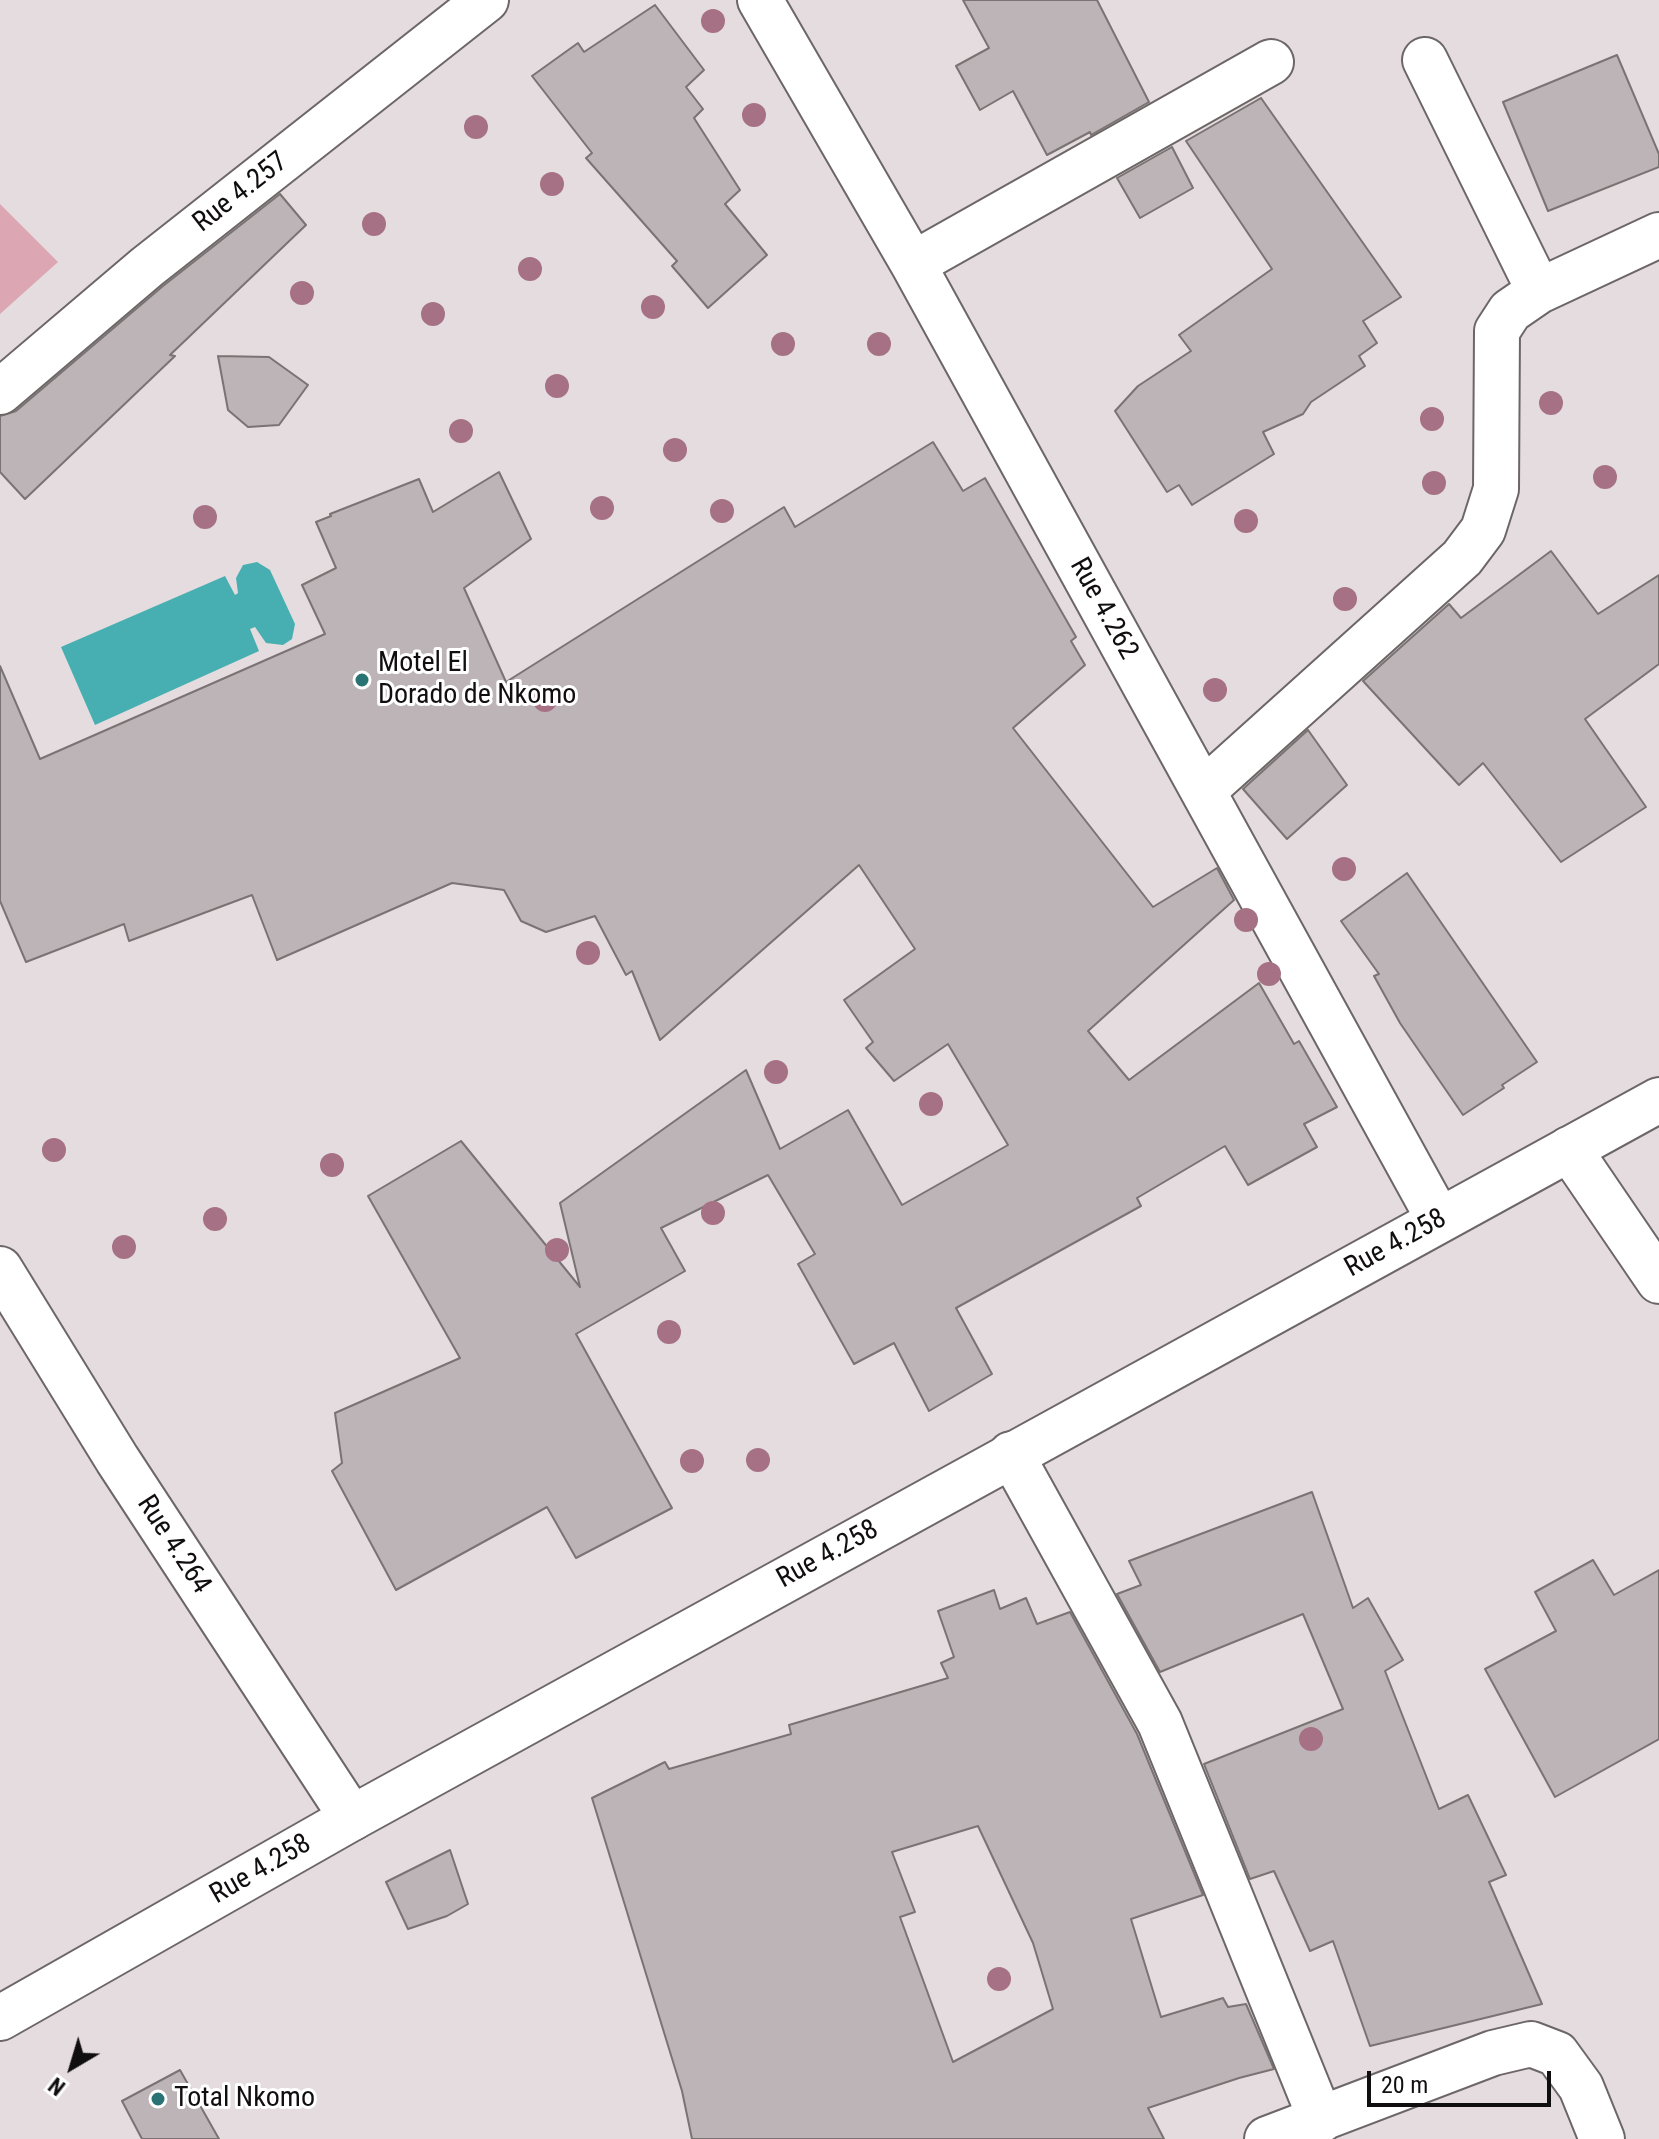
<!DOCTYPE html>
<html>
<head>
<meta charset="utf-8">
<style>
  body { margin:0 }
  #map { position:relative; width:1659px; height:2139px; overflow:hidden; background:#e4dcde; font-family:"Roboto Condensed",sans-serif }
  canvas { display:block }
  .north { position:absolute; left:32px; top:2027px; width:80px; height:80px; -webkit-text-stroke:6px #fff; paint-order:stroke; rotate:218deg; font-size:22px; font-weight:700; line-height:32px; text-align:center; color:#110e0f }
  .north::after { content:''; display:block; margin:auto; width:28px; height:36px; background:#110e0f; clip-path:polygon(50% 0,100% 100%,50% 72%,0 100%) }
  .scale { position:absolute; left:1367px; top:2071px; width:184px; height:36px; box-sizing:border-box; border:4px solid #110e0f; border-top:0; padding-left:10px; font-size:24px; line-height:28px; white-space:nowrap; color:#110e0f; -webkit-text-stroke:6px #fff; paint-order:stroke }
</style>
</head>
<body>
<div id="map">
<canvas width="1659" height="2139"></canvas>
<div class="north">N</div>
<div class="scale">20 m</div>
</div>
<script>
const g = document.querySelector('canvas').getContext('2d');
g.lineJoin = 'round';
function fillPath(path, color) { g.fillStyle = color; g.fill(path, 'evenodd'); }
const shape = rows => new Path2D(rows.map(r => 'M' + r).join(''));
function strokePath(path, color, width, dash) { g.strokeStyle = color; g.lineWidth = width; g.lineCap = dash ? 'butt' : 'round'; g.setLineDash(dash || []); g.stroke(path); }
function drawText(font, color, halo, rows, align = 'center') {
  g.font = font + ' "Roboto Condensed",sans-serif'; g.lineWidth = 6; g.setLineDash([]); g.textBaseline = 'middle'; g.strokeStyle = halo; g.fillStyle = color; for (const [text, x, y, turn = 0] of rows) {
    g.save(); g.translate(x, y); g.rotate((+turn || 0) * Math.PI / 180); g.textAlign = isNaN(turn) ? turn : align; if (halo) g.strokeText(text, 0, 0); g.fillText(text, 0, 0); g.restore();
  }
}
const green = shape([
  [0,204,58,262,0,314]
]);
const water = shape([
  [257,562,270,570,295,624,292,639,283,645,266,643,255,627,250,629,259,651,95,725,61,647,225,576,235,595,238,593,236,578,243,565]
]);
const building = shape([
  [963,0,1097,0,1149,102,1091,135,1090,132,1047,155,1013,91,980,110,956,66,989,48,963,0],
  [655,5,704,70,686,87,703,109,694,118,740,190,725,204,767,255,708,308,672,266,677,261,586,158,592,153,532,76,578,43,584,52,655,5],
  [1617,55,1659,154,1659,167,1548,211,1503,102,1617,55],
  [1261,98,1401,297,1363,321,1377,343,1359,356,1365,366,1311,402,1303,414,1263,432,1274,454,1192,505,1179,485,1167,492,1115,411,1138,386,1191,351,1179,335,1272,269,1186,141,1261,98],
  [1172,147,1193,188,1140,218,1117,178,1172,147],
  [280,194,306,225,170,355,175,356,25,499,0,472,0,416,16,411,163,286,280,194],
  [218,356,269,357,308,385,279,425,248,427,228,410,218,356],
  [933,442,963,491,985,478,1076,637,1071,641,1085,665,1013,728,1153,907,1217,868,1234,900,1088,1031,1129,1080,1259,983,1294,1044,1299,1041,1337,1107,1304,1124,1317,1147,1248,1185,1225,1146,1137,1198,1141,1206,956,1308,992,1374,929,1411,894,1343,854,1364,798,1264,815,1254,768,1175,661,1228,685,1271,576,1334,672,1508,576,1558,547,1507,396,1590,332,1471,342,1463,335,1413,460,1358,368,1196,461,1141,580,1287,560,1203,746,1070,780,1149,848,1110,902,1205,1008,1145,948,1044,894,1081,866,1048,873,1042,844,1000,915,949,859,865,660,1040,632,971,626,975,595,916,546,932,521,921,504,890,452,883,277,960,252,895,129,941,124,924,26,962,0,901,0,666,40,759,325,634,302,585,336,568,316,522,331,516,330,514,419,479,433,512,499,472,531,539,464,588,506,682,784,507,795,527,933,442],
  [1551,551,1598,614,1659,575,1659,664,1585,719,1646,807,1561,862,1483,763,1459,785,1363,681,1449,604,1461,618,1551,551],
  [1308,730,1347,785,1287,839,1243,789,1308,730],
  [1407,873,1537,1062,1502,1085,1504,1088,1463,1115,1400,1023,1374,976,1379,974,1341,921,1407,873],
  [1312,1492,1353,1608,1368,1598,1403,1660,1385,1671,1439,1809,1468,1795,1506,1875,1489,1882,1542,2004,1370,2046,1333,1941,1310,1951,1274,1871,1250,1879,1204,1764,1343,1709,1303,1614,1160,1672,1117,1594,1141,1585,1129,1561,1312,1492],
  [1593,1560,1614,1595,1659,1570,1659,1739,1555,1797,1485,1669,1556,1631,1535,1592,1593,1560],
  [994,1590,1000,1609,1026,1598,1037,1624,1070,1612,1137,1734,1203,1895,1131,1919,1161,2017,1223,1998,1228,2007,1246,2004,1274,2069,1239,2078,1148,2108,1164,2139,692,2139,682,2091,592,1798,665,1762,669,1769,791,1734,789,1725,948,1678,941,1663,954,1657,938,1611,994,1590],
  [978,1826,1033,1943,1053,2009,953,2062,900,1917,915,1912,892,1852,978,1826],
  [450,1850,468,1904,447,1916,408,1929,386,1882,450,1850],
  [180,2070,219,2139,142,2139,122,2101,180,2070]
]);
const minor = shape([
  [760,0,913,264,1439,1220],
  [1425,60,1539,291],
  [913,264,1271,62],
  [0,392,147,267,486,0],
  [1203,791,1462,558,1483,530,1496,489,1497,331,1510,311,1539,291,1659,235],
  [1569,1149,1659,1281],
  [0,1269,117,1459,352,1818],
  [1011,1454,1160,1723,1321,2120],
  [1267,2139,1493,2053,1531,2044,1557,2054,1581,2087,1602,2139]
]);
const highway = shape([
  [0,2018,352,1818,1659,1100]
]);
const trees = [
  [713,21],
  [754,115],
  [476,127],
  [552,184],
  [374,224],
  [530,269],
  [302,293],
  [653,307],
  [433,314],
  [783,344],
  [879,344],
  [557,386],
  [1551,403],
  [1432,419],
  [461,431],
  [675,450],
  [1605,477],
  [1434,483],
  [602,508],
  [722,511],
  [205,517],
  [1246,521],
  [1345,599],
  [1215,690],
  [545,700],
  [1344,869],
  [1246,920],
  [588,953],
  [1269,974],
  [776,1072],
  [931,1104],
  [54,1150],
  [332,1165],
  [713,1213],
  [215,1219],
  [124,1247],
  [557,1250],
  [669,1332],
  [758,1460],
  [692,1461],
  [1311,1739],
  [999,1979]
];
const markers = [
  [362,680,8,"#297374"],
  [158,2099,8,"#297374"]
];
const streetNames = [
  ["Rue 4.257",241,193,-38],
  ["Rue 4.262",1103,609,61],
  ["Rue 4.258",1396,1244,-29],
  ["Rue 4.264",173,1545,57],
  ["Rue 4.258",828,1555,-29],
  ["Rue 4.258",261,1870,-30]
];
const poiNames = [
  ["Motel El",378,664],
  ["Dorado de Nkomo",378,696],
  ["Total Nkomo",174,2099]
];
fillPath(green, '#dda6b3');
fillPath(water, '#47afb1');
fillPath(building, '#bcb4b6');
strokePath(building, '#7a7374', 2);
strokePath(minor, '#6d6667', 48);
strokePath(highway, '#6d6667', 48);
strokePath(minor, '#fff', 44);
strokePath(highway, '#fff', 44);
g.fillStyle = '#a67184';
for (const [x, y] of trees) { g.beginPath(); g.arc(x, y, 12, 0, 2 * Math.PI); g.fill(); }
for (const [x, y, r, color] of markers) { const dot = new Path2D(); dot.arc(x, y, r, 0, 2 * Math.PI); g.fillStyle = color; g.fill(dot); strokePath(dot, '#fff', 3); }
drawText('28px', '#110e0f', '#fff', streetNames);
drawText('28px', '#110e0f', '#fff', poiNames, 'left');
</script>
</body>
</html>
